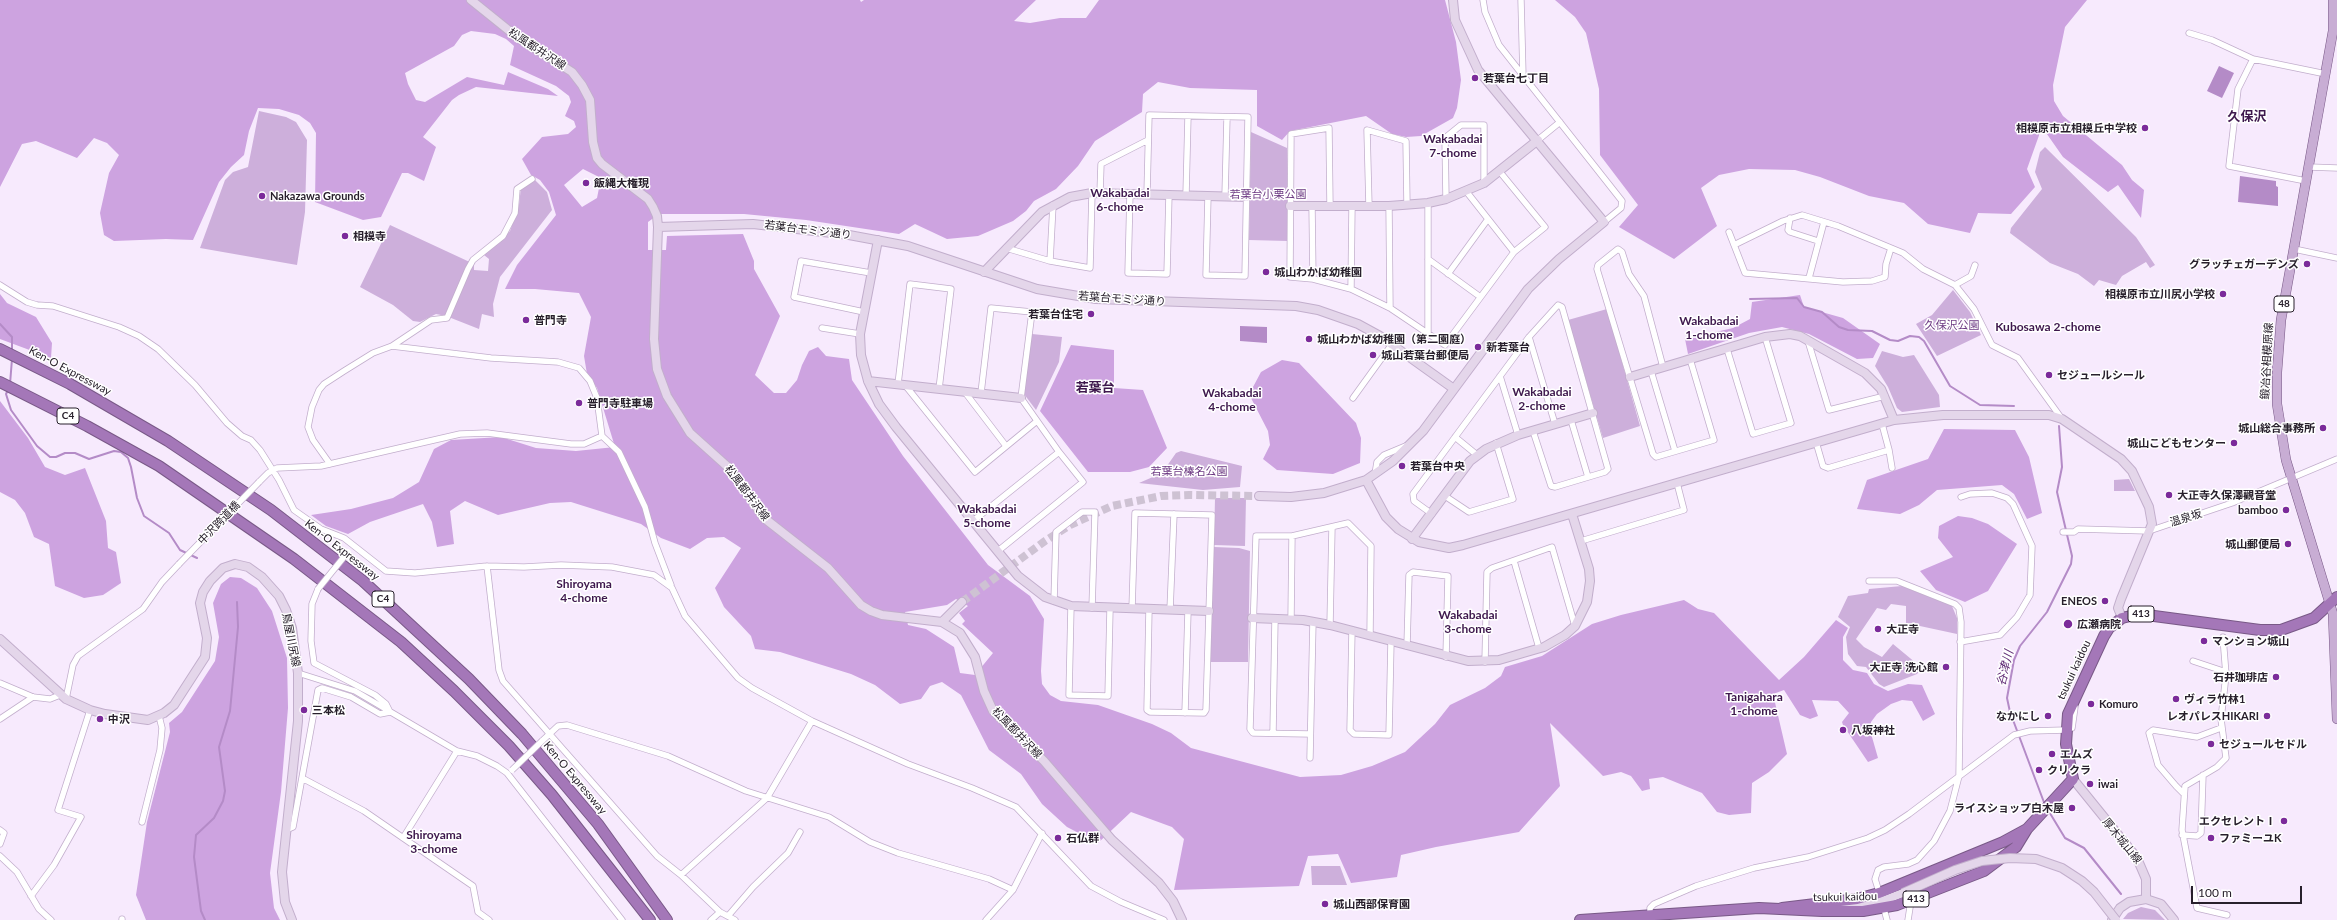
<!DOCTYPE html>
<html>
<head>
<meta charset="utf-8">
<style>
  body { margin:0 }
  #map { position:relative; width:2337px; height:920px; overflow:hidden; background:#f7eafd; font-family:Lato,sans-serif }
  canvas { display:block }
  .scale { position:absolute; left:2191px; top:886px; width:111px; height:18px; box-sizing:border-box; border:2px solid #28202c; border-top:0; padding-left:5px; font-size:12px; line-height:14px; white-space:nowrap; color:#28202c; -webkit-text-stroke:3px #fff; paint-order:stroke }
</style>
</head>
<body>
<div id="map">
<canvas width="2337" height="920"></canvas>
<div class="scale">100 m</div>
</div>
<script>
const g = document.querySelector('canvas').getContext('2d');
g.lineJoin = 'round';
function fillPath(path, color) { g.fillStyle = color; g.fill(path, 'evenodd'); }
const shape = rows => new Path2D(rows.map(r => 'M' + r).join(''));
function strokePath(path, color, width, dash) { g.strokeStyle = color; g.lineWidth = width; g.lineCap = dash ? 'butt' : 'round'; g.setLineDash(dash || []); g.stroke(path); }
function drawText(font, color, halo, rows, align = 'center') {
  g.font = font + ' Lato,"Noto Sans JP",sans-serif'; g.lineWidth = 3; g.setLineDash([]); g.textBaseline = 'middle'; g.strokeStyle = halo; g.fillStyle = color; for (const [text, x, y, turn = 0] of rows) {
    g.save(); g.translate(x, y); g.rotate((+turn || 0) * Math.PI / 180); g.textAlign = isNaN(turn) ? turn : align; if (halo) g.strokeText(text, 0, 0); g.fillText(text, 0, 0); g.restore();
  }
}
const green = shape([
  [259,111,286,117,296,122,307,140,305,212,297,265,200,248,225,180,233,172,248,167],
  [1251,132,1287,148,1288,241,1249,240],
  [2045,147,2136,237,2155,265,2150,268,2146,262,2122,276,2116,285,2099,280,2094,286,2078,274,2050,263,2010,233,2011,228,2042,189,2035,172,2040,152],
  [535,180,547,192,552,210,500,277,493,304,494,317,482,314,479,329,446,316,436,314,420,322,413,321,393,305,360,287,390,225,474,264,474,270,488,271,489,259,484,255,510,231,519,205,521,187],
  [1953,290,1970,312,1981,335,1937,356,1916,324,1932,315],
  [1607,309,1640,426,1603,438,1568,320],
  [1032,334,1062,337,1059,362,1036,410,1024,394],
  [1882,351,1903,357,1914,355,1939,395,1940,407,1902,412,1897,408,1888,387,1875,366],
  [1181,451,1242,466,1240,487,1203,490,1139,483,1162,473,1176,453],
  [2129,479,2135,491,2114,491,2114,480],
  [1215,498,1246,498,1245,546,1214,545],
  [1214,547,1239,548,1250,551,1248,662,1210,662],
  [1902,586,1952,606,1957,618,1957,634,1906,623,1906,606,1891,604,1886,610,1877,608,1856,639,1864,647,1882,657,1893,644,1922,668,1917,674,1884,687,1879,684,1866,667,1857,666,1848,654,1846,637,1850,627,1838,617,1848,596,1868,593,1869,589],
  [1311,866,1340,866,1347,885,1312,885],
  [2141,907,2155,910,2165,920,2123,919,2128,913]
]);
const forest = shape([
  [0,0,860,0,861,2,864,0,1036,0,1014,21,1030,23,1060,18,1086,18,1099,0,1445,0,1456,42,1461,80,1457,108,1453,118,1421,136,1406,137,1392,134,1366,116,1290,131,1282,140,1257,126,1257,90,1190,88,1158,82,1143,94,1142,112,1095,141,1078,166,1056,189,1034,201,1026,211,1013,221,978,236,947,239,915,224,899,234,806,220,744,214,659,214,648,222,648,250,666,250,667,236,743,234,754,261,754,269,780,316,755,375,774,393,786,393,797,380,802,365,809,351,818,347,826,356,849,359,852,380,903,456,988,565,1030,596,1044,619,1041,671,1042,684,1050,695,1061,701,1098,705,1152,724,1171,733,1191,748,1300,777,1341,775,1372,766,1405,752,1435,724,1450,705,1485,688,1501,676,1505,667,1542,656,1592,624,1621,615,1684,600,1698,609,1714,613,1779,680,1804,657,1836,620,1848,628,1843,637,1843,660,1853,670,1867,673,1874,684,1888,691,1908,684,1922,685,1935,714,1923,721,1912,701,1902,700,1891,704,1877,714,1871,722,1870,730,1878,758,1868,762,1843,725,1842,722,1849,713,1838,701,1812,700,1818,716,1810,719,1800,715,1784,690,1773,694,1787,754,1769,772,1752,783,1751,813,1729,815,1717,812,1702,793,1663,777,1649,779,1650,789,1642,791,1631,776,1621,772,1603,776,1550,723,1560,786,1519,832,1436,847,1401,855,1397,877,1351,883,1338,854,1308,856,1299,886,1174,890,1184,839,1172,827,1131,812,1098,843,1067,827,1042,804,1021,774,989,750,961,695,942,682,930,686,921,699,900,704,875,685,851,674,780,652,755,649,751,636,724,607,715,588,741,548,724,537,707,538,690,549,661,538,641,524,571,502,550,503,498,515,465,501,450,511,454,544,437,547,432,522,423,504,370,522,348,534,326,526,311,515,351,509,393,498,419,482,434,449,451,440,501,437,536,448,576,451,615,447,597,388,587,374,584,356,591,317,579,293,535,289,505,289,517,265,556,215,549,192,540,180,531,175,522,159,542,137,568,134,576,127,574,121,565,116,571,102,569,96,556,86,510,65,514,46,506,39,495,34,471,31,462,35,454,46,405,73,408,84,416,100,425,102,467,77,504,85,508,72,548,89,558,96,476,87,459,95,452,100,423,137,436,147,424,181,408,173,402,173,381,217,363,220,315,202,316,133,310,123,299,115,279,109,258,108,249,131,244,155,231,167,219,182,193,240,166,239,114,241,104,235,100,213,109,173,119,155,107,143,94,138,77,158,36,141,22,144,0,187],
  [583,169,601,178,597,198,582,207,564,185],
  [956,599,968,606,959,613,965,621,962,624,993,653,975,675,960,673,954,647,926,629,908,625,905,612,947,605],
  [1555,0,2087,0,2065,27,2053,85,2054,101,2063,116,2122,165,2132,180,2144,190,2141,218,2118,185,2108,192,2063,157,2042,127,2027,169,2035,187,2011,214,1978,213,1970,233,1928,224,1904,203,1869,196,1820,177,1795,170,1749,169,1719,175,1701,188,1717,226,1674,259,1619,227,1638,205,1600,155,1599,89,1586,33,1575,17],
  [0,294,7,303,36,317,52,343,51,358,0,339],
  [1800,295,1804,307,1843,318,1880,344,1873,358,1857,359,1809,334,1782,327,1749,333,1688,354,1685,339,1733,328,1750,319,1752,302],
  [1071,345,1114,350,1114,388,1143,390,1167,448,1149,467,1130,472,1088,472,1040,411],
  [1282,360,1299,363,1356,423,1361,438,1360,463,1333,474,1277,470,1263,459,1270,445,1268,431,1251,398,1253,387,1261,372],
  [0,401,28,438,45,467,65,475,85,468,106,521,108,548,116,552,121,583,103,595,84,598,55,586,49,544,34,537,25,513,15,500,0,492],
  [1944,429,2015,430,2029,457,2042,513,2027,519,2014,494,2002,485,1937,490,1919,505,1900,514,1857,509,1867,480,1928,459],
  [1958,516,1972,518,1988,524,2017,544,1988,591,1965,602,1936,590,1920,571,1953,557,1938,538,1939,526],
  [230,577,241,578,257,588,272,611,287,658,288,708,281,792,270,873,274,908,280,920,146,920,136,895,147,822,170,732,169,723,182,712,215,661,219,637,213,603,221,584]
]);
const water = shape([
  [2219,66,2234,73,2222,98,2207,91],
  [2240,176,2276,181,2276,186,2278,187,2278,206,2238,202],
  [1240,326,1267,327,1267,343,1240,341]
]);
const stream = shape([
  [1750,299,1797,298,1804,307,1822,312,1839,327,1848,330,1872,331,1890,340,1898,341,1910,336,1919,337,1924,341,1950,386,1980,405,2014,406],
  [0,324,12,337,12,350],
  [10,384,12,359],
  [8,390,6,394,11,410,37,446,50,457,56,457,65,453,75,453,89,459,114,451,121,452,128,458,131,467,137,498,144,516,169,533,180,550,197,558],
  [2045,805,2010,712,2007,698,2014,660,2020,646,2047,612,2071,564,2072,556,2057,492,2062,467,2059,426],
  [2048,810,2065,838,2084,848,2121,894],
  [205,920,201,911,194,857,196,835,214,818,223,801,225,791,219,747,230,711,238,627,237,602]
]);
const secondaryTunnel = shape([
  [962,602,1045,541,1070,525,1112,506,1161,496,1189,495,1259,496]
]);
const street = shape([
  [1483,0,1485,12,1499,45,1622,201,1621,208,1604,222],
  [1521,0,1523,76],
  [2189,33,2212,40,2253,59],
  [1538,140,1560,122],
  [2309,167,2337,168],
  [2306,181,2229,166,2238,89,2253,59,2326,74],
  [1466,191,1514,252],
  [1100,193,1101,164,1148,140],
  [1130,193,1128,273,1167,274,1169,194],
  [1147,194,1149,115,1248,117,1245,276,1206,275,1208,196],
  [1186,195,1188,116],
  [1225,196,1227,117],
  [1446,199,1445,138,1461,125,1484,125,1484,183],
  [1312,206,1313,279],
  [1330,206,1329,128,1291,134,1290,277,1313,279,1351,289,1390,308,1445,345,1514,252,1545,227,1500,172],
  [1369,206,1367,130,1406,141,1407,205],
  [1389,206,1390,308],
  [1790,218,1788,230,1790,232,1818,241],
  [1729,232,1745,273,1843,282,1872,281,1885,277,1886,264,1891,248],
  [1734,245,1783,221,1802,215,1838,226,1903,253,1923,269,1955,285,1974,309,1992,345,2018,358,2062,419],
  [1006,248,1050,261,1090,268,1092,193],
  [2294,249,2337,258],
  [1428,259,1479,296],
  [1050,261,1053,205],
  [1448,274,1488,219],
  [1809,278,1824,222],
  [0,285,27,302,37,305,53,306,119,327,139,336,158,349,195,385,227,423,242,436,251,440,260,450,279,480,294,510,321,529,344,538,386,571,415,573,487,566,524,567,561,565,612,567,654,575,672,588,685,616,738,678,752,688,812,721,908,764,972,788,1016,807,1091,886,1121,902,1164,920],
  [1955,285,1971,276,1975,265],
  [1351,289,1352,206],
  [864,312,794,297,801,261,871,273],
  [822,328,860,334],
  [1428,333,1428,203],
  [1529,337,1555,424],
  [1808,341,1829,410,1885,396],
  [392,346,491,358,558,362,579,368,590,381,597,398,602,436,619,452,645,507,655,543,671,585],
  [1727,349,1753,434,1791,423,1765,337],
  [1663,367,1644,296,1629,274,1622,252,1618,249,1598,265,1597,269,1653,454,1656,457,1714,440,1690,359],
  [1651,371,1675,451],
  [1500,376,1518,435],
  [898,384,910,284,951,289,939,389],
  [905,385,975,472,1037,421],
  [964,391,1006,446],
  [981,393,991,308,1032,312,1021,398,1059,452,1083,482,998,551],
  [1353,398,1392,344],
  [1571,420,1588,477],
  [1455,437,1477,455],
  [1816,442,1823,466,1828,468,1889,450,1882,424],
  [1889,450,1892,468],
  [330,464,313,440,308,427,312,407,319,390,324,384,344,371,373,353,392,346,431,320,447,318,468,269,473,260,503,236,515,213,517,189,532,179],
  [1375,474,1377,462,1384,455,1408,445],
  [259,482,268,473,277,468,321,466,460,434,487,433,571,444,584,444,602,436],
  [1445,496,1469,512,1513,499,1496,443],
  [1432,514,1414,501,1413,494,1529,337,1558,305,1562,307,1608,469,1605,472,1555,487,1551,486,1533,431],
  [973,521,1059,452],
  [2063,532,2074,532,2078,529,2149,531,2232,503,2337,459],
  [1581,541,1684,510,1677,483],
  [1514,561,1539,648],
  [487,566,499,670,503,681,657,856,681,875,720,912,735,920],
  [1869,581,1897,581,1955,604,1959,608,1961,622,1959,776,1950,811,1934,841,1917,860,1908,864,1884,867,1878,870,1875,879,1880,895],
  [318,589,312,604,311,641,314,663,375,695,386,704,390,712],
  [1054,601,1056,532,1082,512,1095,512,1092,608],
  [1071,606,1069,695,1108,696,1110,609],
  [1132,609,1135,513,1212,515,1206,710,1204,713,1150,712,1147,710,1149,609],
  [1170,610,1174,514],
  [1291,619,1292,536],
  [1330,625,1332,527],
  [1352,630,1350,730,1354,734,1389,735,1391,641],
  [2223,637,2226,675,2221,719,2226,758,2217,767,2185,786,2182,830,2197,908,2227,915],
  [1960,642,2000,635,2017,617,2030,595,2032,546,2013,504,2007,498,1992,493,1970,494,1961,497],
  [1407,646,1409,575,1413,572,1448,576,1446,657],
  [2193,661,2226,672],
  [1485,662,1487,572,1492,568,1552,547,1575,626],
  [298,673,355,691,457,751,477,756,497,766,507,773,622,920],
  [0,683,33,697,50,699,60,695],
  [66,699,73,665,78,656,143,609,162,582,179,564],
  [1185,713,1188,611],
  [0,719,33,697],
  [2072,728,2075,707],
  [1273,733,1275,619],
  [1310,734,1253,733,1250,729,1256,536,1292,536,1348,523,1371,546,1370,635],
  [542,741,558,726,567,725,668,756,746,791,829,817,870,842,898,853,989,879,1013,890],
  [1310,758,1313,621],
  [302,778,364,811,473,886,478,912,489,920],
  [2183,793,2176,786,2158,765,2149,733,2153,730,2197,737,2221,728],
  [142,822,160,750,162,728,159,716],
  [0,830,4,833,0,844],
  [286,830,293,827,318,690,322,688,351,697,380,714,390,712],
  [2182,835,2197,836,2201,833,2203,775],
  [403,838,457,751],
  [0,856,17,872,39,909,51,920],
  [681,875,767,798,812,721],
  [31,896,54,865,81,817,58,810,90,710],
  [1883,905,1887,920],
  [1650,914,1650,908,1654,904,1696,886,1754,868,1808,857,1868,838,1885,830,1909,814,2014,735,2030,731,2066,730],
  [728,916,753,887,788,853,800,832],
  [122,920,122,919],
  [711,920,720,912],
  [986,920,1013,890,1042,833],
  [1908,920,1911,901]
]);
const secondary = shape([
  [471,0,517,37,572,72,582,85,590,100,593,142,597,158,602,164,648,199,653,207,657,216,658,227,654,339,657,369,667,396,690,433,729,468,764,518,828,568,861,605,871,611,882,615,942,622,960,633,975,657,984,691,993,711,1044,761,1112,840,1159,883,1173,901,1182,920],
  [1290,206,1389,206,1428,203,1446,199,1484,183,1538,140],
  [658,227,753,224,849,235,908,246,1037,289,1096,299,1296,306,1318,310,1358,324,1380,336,1454,389],
  [878,240,860,334,861,355,868,381,879,404,896,427,1018,576,1045,597,1071,606,1209,611],
  [984,272,1042,212,1070,197,1092,193,1246,197],
  [1630,377,1765,337,1790,334,1800,336,1865,373,1881,389,1894,420],
  [868,381,1021,398],
  [1366,480,1386,517,1398,529,1419,542,1449,548,1463,545,1894,420,1943,415,2049,415,2062,419,2121,459,2132,471,2149,507,2152,524,2121,599,2118,608,2122,618],
  [1259,496,1291,497,1324,493,1366,480,1393,461,1423,431,1528,289,1559,259,1604,222,1478,70,1455,20,1453,0],
  [1412,539,1470,461,1486,449,1518,435,1593,413],
  [1252,618,1303,620,1330,625,1468,661,1499,660,1544,647,1565,635,1575,626,1587,602,1590,581,1589,569,1572,514],
  [942,622,962,602],
  [0,639,66,699,90,710,105,714,148,720,164,713,174,705,205,657,207,638,200,603,203,592,210,581,223,568,235,564,248,567,262,577,279,596,286,610,292,628,298,673,298,721,282,872,285,902,292,920],
  [2073,779,2137,858,2146,879,2146,899],
  [1843,907,1882,901,1903,893],
  [2112,920,2120,908,2129,902,2146,899,2161,904,2174,920]
]);
const primary = shape([
  [2333,0,2333,31,2281,320,2277,372,2277,404,2286,460,2333,614,2337,719]
]);
const highway = shape([
  [0,349,70,384,168,441,271,510,363,581,469,679,522,734,598,824,667,920],
  [0,382,87,426,159,466,294,559,401,642,454,691,509,746,552,795,650,920],
  [1782,908,1857,899,1879,893,2003,842,2027,829,2073,779,2066,744,2068,714,2104,636,2109,628,2122,618,2139,614,2260,630,2281,630,2314,618,2337,597],
  [1580,920,1759,908,1822,911,1863,911,1897,905,1984,871,2016,847,2027,829]
]);
const streetBridge = shape([
  [179,564,259,482],
  [318,589,348,552],
  [512,770,542,741]
]);
const secondaryBridge = shape([
  [1903,893,1955,870,1982,861,2010,858,2036,859,2062,868,2082,881,2094,892,2116,920]
]);
const markers = [
  [1475,78,4,"#7b2a9a"],
  [2145,128,4,"#7b2a9a"],
  [586,183,4,"#7b2a9a"],
  [262,196,4,"#7b2a9a"],
  [345,236,4,"#7b2a9a"],
  [2307,264,4,"#7b2a9a"],
  [1266,272,4,"#7b2a9a"],
  [2223,294,4,"#7b2a9a"],
  [1091,314,4,"#7b2a9a"],
  [526,320,4,"#7b2a9a"],
  [1309,339,4,"#7b2a9a"],
  [1478,347,4,"#7b2a9a"],
  [1373,355,4,"#7b2a9a"],
  [2049,375,4,"#7b2a9a"],
  [579,403,4,"#7b2a9a"],
  [2323,428,4,"#7b2a9a"],
  [2234,443,4,"#7b2a9a"],
  [1402,466,4,"#7b2a9a"],
  [2169,495,4,"#7b2a9a"],
  [2286,510,4,"#7b2a9a"],
  [2288,544,4,"#7b2a9a"],
  [2105,601,4,"#7b2a9a"],
  [2068,624,5,"#7b2a9a"],
  [1878,629,4,"#7b2a9a"],
  [2204,641,4,"#7b2a9a"],
  [1946,667,4,"#7b2a9a"],
  [2276,677,4,"#7b2a9a"],
  [2176,699,4,"#7b2a9a"],
  [2091,704,4,"#7b2a9a"],
  [304,710,4,"#7b2a9a"],
  [2048,716,4,"#7b2a9a"],
  [2267,716,4,"#7b2a9a"],
  [100,719,4,"#7b2a9a"],
  [1843,730,4,"#7b2a9a"],
  [2211,744,4,"#7b2a9a"],
  [2052,754,4,"#7b2a9a"],
  [2039,770,4,"#7b2a9a"],
  [2090,784,4,"#7b2a9a"],
  [2072,808,4,"#7b2a9a"],
  [2284,821,4,"#7b2a9a"],
  [1058,838,4,"#7b2a9a"],
  [2211,838,4,"#7b2a9a"],
  [1325,904,4,"#7b2a9a"]
];
const shields = [
  [2284,304,20],
  [68,416,22],
  [383,599,22],
  [2141,614,26],
  [1916,899,26]
];
const shieldNames = [
  ["48",2284,304],
  ["C4",68,416],
  ["C4",383,599],
  ["413",2141,614],
  ["413",1916,899]
];
const streetNames = [
  ["松風都井沢線",537,49,33],
  ["若葉台モミジ通り",808,230,7],
  ["若葉台モミジ通り",1122,299,4],
  ["鍛冶谷相模原線",2267,361,-87],
  ["Ken-O Expressway",70,371,28],
  ["松風都井沢線",747,493,53],
  ["温泉坂",2186,518,-17],
  ["中沢跨道橋",219,523,-46],
  ["Ken-O Expressway",342,550,38],
  ["鳥屋川尻線",291,640,79],
  ["tsukui kaidou",2074,670,-65],
  ["松風都井沢線",1017,733,46],
  ["Ken-O Expressway",575,778,50],
  ["厚木城山線",2122,841,51],
  ["tsukui kaidou",1845,897,-1]
];
const poiNames = [
  ["若葉台七丁目",1483,78],
  ["相模原市立相模丘中学校",2137,128,"right"],
  ["飯縄大権現",594,183],
  ["Nakazawa Grounds",270,196],
  ["相模寺",353,236],
  ["グラッチェガーデンズ",2299,264,"right"],
  ["城山わかば幼稚園",1274,272],
  ["相模原市立川尻小学校",2215,294,"right"],
  ["若葉台住宅",1083,314,"right"],
  ["普門寺",534,320],
  ["城山わかば幼稚園（第二園庭）",1317,339],
  ["新若葉台",1486,347],
  ["城山若葉台郵便局",1381,355],
  ["セジュールシール",2057,375],
  ["普門寺駐車場",587,403],
  ["城山総合事務所",2315,428,"right"],
  ["城山こどもセンター",2226,443,"right"],
  ["若葉台中央",1410,466],
  ["大正寺久保澤觀音堂",2177,495],
  ["bamboo",2278,510,"right"],
  ["城山郵便局",2280,544,"right"],
  ["ENEOS",2097,601,"right"],
  ["広瀬病院",2077,624],
  ["大正寺",1886,629],
  ["マンション城山",2212,641],
  ["大正寺 洗心館",1938,667,"right"],
  ["石井珈琲店",2268,677,"right"],
  ["ヴィラ竹林1",2184,699],
  ["Komuro",2099,704],
  ["三本松",312,710],
  ["なかにし",2040,716,"right"],
  ["レオパレスHIKARI",2259,716,"right"],
  ["中沢",108,719],
  ["八坂神社",1851,730],
  ["セジュールセドル",2219,744],
  ["エムズ",2060,754],
  ["クリクラ",2047,770],
  ["iwai",2098,784],
  ["ライスショップ白木屋",2064,808,"right"],
  ["エクセレントⅠ",2276,821,"right"],
  ["石仏群",1066,838],
  ["ファミーユK",2219,838],
  ["城山西部保育園",1333,904]
];
const parkNames = [
  ["若葉台小栗公園",1268,194],
  ["久保沢公園",1952,325],
  ["若葉台榛名公園",1189,471]
];
const neighbourhoodNames = [
  ["Wakabadai",1453,139],
  ["7-chome",1453,153],
  ["Wakabadai",1120,193],
  ["6-chome",1120,207],
  ["Wakabadai",1709,321],
  ["1-chome",1709,335],
  ["Kubosawa 2-chome",2048,327],
  ["Wakabadai",1542,392],
  ["2-chome",1542,406],
  ["Wakabadai",1232,393],
  ["4-chome",1232,407],
  ["Wakabadai",987,509],
  ["5-chome",987,523],
  ["Shiroyama",584,584],
  ["4-chome",584,598],
  ["Wakabadai",1468,615],
  ["3-chome",1468,629],
  ["Tanigahara",1754,697],
  ["1-chome",1754,711],
  ["Shiroyama",434,835],
  ["3-chome",434,849]
];
const waterNames = [
  ["谷津川",2005,668,-76]
];
const quarterNames = [
  ["久保沢",2247,117],
  ["若葉台",1095,388]
];
fillPath(green, '#cdafdb');
fillPath(forest, '#cda3e0');
fillPath(water, '#b48bc7');
strokePath(stream, '#b48bc7', 2);
strokePath(secondaryTunnel, '#cec2d3', 8, [8, 4]);
strokePath(street, '#c2aecc', 7);
strokePath(secondary, '#c2aecc', 10);
strokePath(primary, '#795987', 10);
strokePath(highway, '#795987', 12);
strokePath(street, '#fff', 5.5);
strokePath(secondary, '#e4d6ea', 8);
strokePath(primary, '#c8add4', 9);
strokePath(highway, '#a477b8', 10);
strokePath(streetBridge, '#c2aecc', 7, []);
strokePath(secondaryBridge, '#c2aecc', 10, []);
strokePath(streetBridge, '#fff', 5.5);
strokePath(secondaryBridge, '#e4d6ea', 8);
for (const [x, y, r, color] of markers) { const dot = new Path2D(); dot.arc(x, y, r, 0, 2 * Math.PI); g.fillStyle = color; g.fill(dot); strokePath(dot, '#fff', 1.5); }
for (const [x, y, w] of shields) { const box = new Path2D(); box.roundRect(x - w / 2, y - 8, w, 16, 3); g.fillStyle = '#fff'; g.fill(box); strokePath(box, '#28202c', 1); }
drawText('bold 10px', '#28202c', null, shieldNames);
drawText('11px', '#28202c', '#fff', streetNames);
drawText('bold 11px', '#28202c', '#fff', poiNames, 'left');
drawText('11px', '#6c3982', '#fff', parkNames);
drawText('bold 12px', '#3e184d', '#fff', neighbourhoodNames);
drawText('italic 12px', '#643179', '#fff', waterNames);
drawText('bold 13px', '#3e184d', '#fff', quarterNames);
</script>
</body>
</html>
